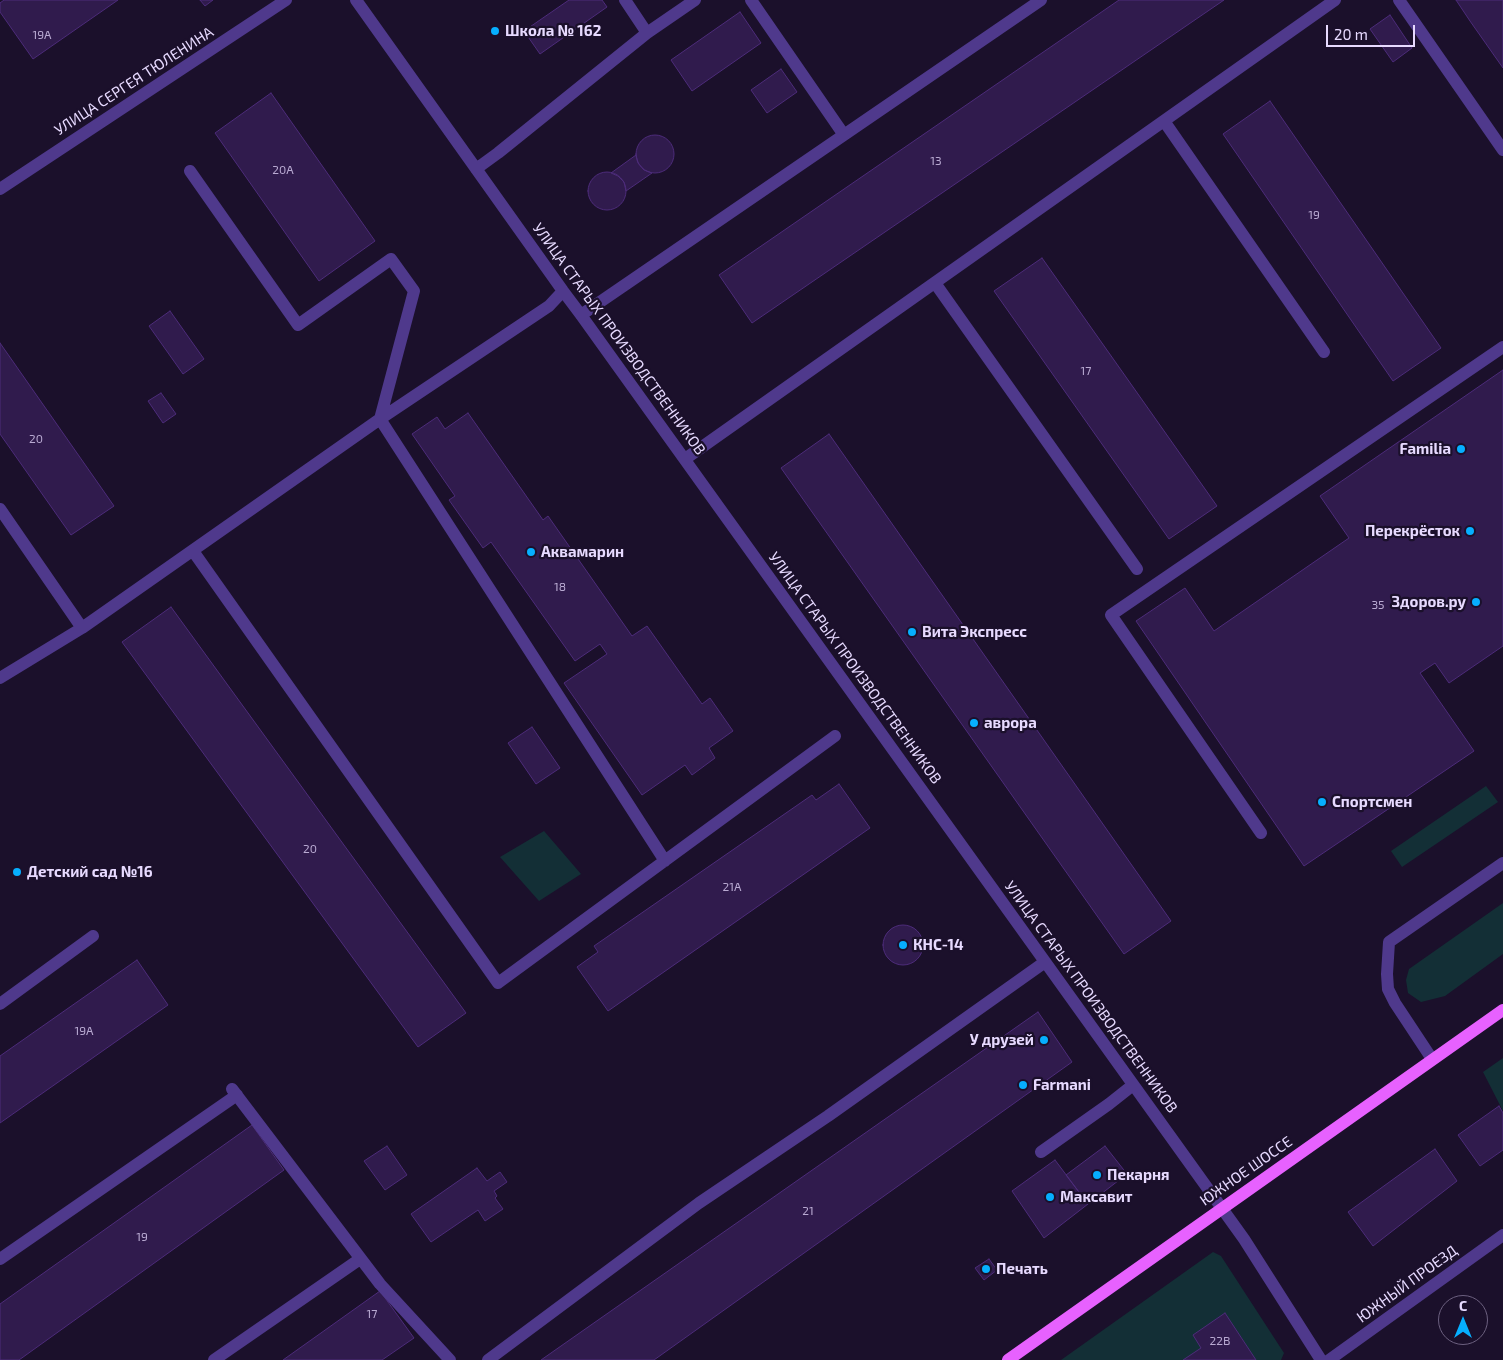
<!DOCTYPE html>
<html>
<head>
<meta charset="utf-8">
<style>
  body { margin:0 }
  #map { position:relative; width:1503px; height:1360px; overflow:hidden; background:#1b102b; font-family:"Exo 2",sans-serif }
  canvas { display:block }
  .north { position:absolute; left:1438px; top:1295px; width:50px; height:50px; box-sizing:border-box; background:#1b102b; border:1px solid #6d6180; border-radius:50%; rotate:0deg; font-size:14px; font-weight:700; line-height:20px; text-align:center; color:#e7daff }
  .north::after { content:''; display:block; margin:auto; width:18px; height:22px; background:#06afff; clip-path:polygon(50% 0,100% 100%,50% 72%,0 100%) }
  .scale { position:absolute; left:1326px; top:25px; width:89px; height:22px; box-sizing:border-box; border:2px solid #e7daff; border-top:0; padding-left:6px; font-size:15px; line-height:18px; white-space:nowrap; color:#e7daff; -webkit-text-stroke:4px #1b102b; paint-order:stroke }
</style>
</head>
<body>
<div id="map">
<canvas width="1503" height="1360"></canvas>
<div class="north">С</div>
<div class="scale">20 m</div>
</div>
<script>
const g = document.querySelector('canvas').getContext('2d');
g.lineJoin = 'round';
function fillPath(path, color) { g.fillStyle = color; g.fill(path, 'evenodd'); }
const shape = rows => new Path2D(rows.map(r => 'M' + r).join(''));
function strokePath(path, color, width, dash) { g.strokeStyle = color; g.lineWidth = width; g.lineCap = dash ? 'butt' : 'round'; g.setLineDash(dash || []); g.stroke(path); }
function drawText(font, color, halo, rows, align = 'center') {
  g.font = font + ' "Exo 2",sans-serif'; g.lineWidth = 4.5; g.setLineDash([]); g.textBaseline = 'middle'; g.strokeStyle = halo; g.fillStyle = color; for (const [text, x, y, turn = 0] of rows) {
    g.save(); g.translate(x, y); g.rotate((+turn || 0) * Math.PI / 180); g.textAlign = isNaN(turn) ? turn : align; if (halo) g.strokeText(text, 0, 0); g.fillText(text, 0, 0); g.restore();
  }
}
const green = shape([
  [1486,786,1498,802,1402,867,1391,851],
  [544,831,581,874,539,901,500,857],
  [1503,903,1503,954,1445,996,1421,1002,1408,993,1406,980,1409,969],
  [1503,1058,1503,1111,1483,1072],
  [1213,1252,1221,1256,1284,1353,1281,1360,1061,1360]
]);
const building = shape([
  [4,0,118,0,33,59,0,12,0,3,4,0],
  [200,0,213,0,205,6,200,0],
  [569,0,602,0,607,7,540,54,524,31,569,0],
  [1119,0,1224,0,752,323,719,275,1119,0],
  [1456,0,1503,0,1503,68,1470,21,1456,0],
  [740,12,761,43,692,91,671,60,740,12],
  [1390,15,1412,48,1393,62,1370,29,1390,15],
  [781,69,797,92,767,113,751,90,781,69],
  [271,93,375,241,319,281,215,133,271,93],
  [1270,101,1441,348,1393,381,1223,134,1270,101],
  '636 154a19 19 0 1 1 38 0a19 19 0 1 1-38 0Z',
  [636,155,638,163,644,170,652,173,626,191,624,182,618,176,611,173,636,155],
  '588 191a19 19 0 1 1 38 0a19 19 0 1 1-38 0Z',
  [1042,258,1217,506,1169,539,994,291,1042,258],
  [170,311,204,359,183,374,149,326,170,311],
  [0,343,114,506,71,535,0,434,0,343],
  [1503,370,1503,646,1449,683,1435,663,1420,673,1474,751,1304,866,1136,621,1185,588,1214,631,1349,538,1320,496,1503,370],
  [161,393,176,414,163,423,148,401,161,393],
  [468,413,543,520,548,516,632,636,647,626,702,704,710,698,733,731,709,748,715,758,692,775,685,765,642,795,564,683,607,654,600,644,575,661,491,542,483,548,449,500,455,496,412,434,437,417,445,429,468,413],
  [829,434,1171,921,1124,954,781,468,829,434],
  [171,607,466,1013,418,1047,122,642,171,607],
  [532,727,560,768,536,784,508,743,532,727],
  [839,784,870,828,608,1011,577,967,598,952,594,946,812,795,816,800,839,784],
  '883 945a20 20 0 1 1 40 0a20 20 0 1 1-40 0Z',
  [137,960,168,1005,0,1123,0,1056,137,960],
  [1038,1012,1072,1062,654,1360,541,1360,1038,1012],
  [1499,1106,1503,1113,1503,1150,1480,1166,1458,1135,1499,1106],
  [252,1125,284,1170,19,1360,0,1360,0,1304,252,1125],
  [387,1146,407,1175,385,1190,364,1161,387,1146],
  [1105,1146,1127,1174,1088,1204,1066,1175,1105,1146],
  [1435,1149,1457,1181,1373,1246,1348,1212,1435,1149],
  [1055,1160,1088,1204,1044,1238,1012,1191,1055,1160],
  [477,1168,487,1181,500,1172,507,1182,494,1191,497,1196,495,1198,503,1209,485,1221,478,1210,431,1242,411,1214,477,1168],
  [989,1259,997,1270,984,1280,975,1268,989,1259],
  [380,1291,414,1338,382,1360,283,1360,380,1291],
  [1225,1313,1256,1360,1183,1360,1201,1348,1193,1335,1225,1313]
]);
const minor = shape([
  [356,0,563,291,581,315,1244,1239,1321,1360],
  [625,0,647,33],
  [751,0,844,135],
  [1399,0,1503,150],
  [1164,121,1324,352],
  [476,169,498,153,647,33,695,0],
  [190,171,298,325,391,259,414,291,380,419,665,861],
  [0,189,286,0],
  [935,283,1137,569],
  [581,315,1041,0],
  [685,459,1335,0],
  [0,509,82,628],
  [193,551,498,983,835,736],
  [0,678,82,628,380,419,549,306,563,291],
  [1261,833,1111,615,1503,347],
  [0,1004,93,936],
  [1432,1059,1395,1003,1388,989,1387,974,1389,942,1503,863],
  [232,1089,380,1284,450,1360],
  [1041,1152,1109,1104,1133,1085],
  [0,1259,237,1095],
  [214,1360,360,1259],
  [488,1360,699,1203,828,1116,1045,962],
  [1329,1360,1503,1235]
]);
const major = shape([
  [1008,1360,1503,1010]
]);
const markers = [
  [495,31,5,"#06afff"],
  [1461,449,5,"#06afff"],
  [1470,531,5,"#06afff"],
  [531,552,5,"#06afff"],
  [1476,602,5,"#06afff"],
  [912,632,5,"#06afff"],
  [974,723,5,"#06afff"],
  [1322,802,5,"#06afff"],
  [17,872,5,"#06afff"],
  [903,945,5,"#06afff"],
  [1044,1040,5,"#06afff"],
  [1023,1085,5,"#06afff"],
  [1097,1175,5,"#06afff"],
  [1050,1197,5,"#06afff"],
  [986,1269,5,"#06afff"]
];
const numberNames = [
  ["19А",42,35],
  ["13",936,161],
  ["20А",283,170],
  ["19",1314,215],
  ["17",1086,371],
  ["20",36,439],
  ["18",560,587],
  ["35",1378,605],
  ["20",310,849],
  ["21А",732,887],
  ["19А",84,1031],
  ["21",808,1211],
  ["19",142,1237],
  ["17",372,1314],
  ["22В",1220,1341]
];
const poiNames = [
  ["Школа № 162",505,31],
  ["Familia",1451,449,"right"],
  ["Перекрёсток",1460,531,"right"],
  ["Аквамарин",541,552],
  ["Здоров.ру",1466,602,"right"],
  ["Вита Экспресс",922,632],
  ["аврора",984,723],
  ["Спортсмен",1332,802],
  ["Детский сад №16",27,872],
  ["КНС-14",913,945],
  ["У друзей",1034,1040,"right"],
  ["Farmani",1033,1085],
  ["Пекарня",1107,1175],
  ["Максавит",1060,1197],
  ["Печать",996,1269]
];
const streetNames = [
  ["УЛИЦА СЕРГЕЯ ТЮЛЕНИНА",134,81,-33],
  ["УЛИЦА СТАРЫХ ПРОИЗВОДСТВЕННИКОВ",619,339,54],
  ["УЛИЦА СТАРЫХ ПРОИЗВОДСТВЕННИКОВ",855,668,54],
  ["УЛИЦА СТАРЫХ ПРОИЗВОДСТВЕННИКОВ",1091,997,54],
  ["ЮЖНОЕ ШОССЕ",1246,1171,-35],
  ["ЮЖНЫЙ ПРОЕЗД",1407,1284,-36]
];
fillPath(green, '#132f36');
fillPath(building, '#301b4d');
strokePath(building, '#4d2c7a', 1);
strokePath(minor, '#4f398c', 12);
strokePath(major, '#e761ff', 12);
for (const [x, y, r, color] of markers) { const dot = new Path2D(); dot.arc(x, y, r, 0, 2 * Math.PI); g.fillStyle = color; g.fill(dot); strokePath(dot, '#1b102b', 2); }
drawText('12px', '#b9aad2', null, numberNames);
drawText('bold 15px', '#e7daff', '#1b102b', poiNames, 'left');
drawText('15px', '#e7daff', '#1b102b', streetNames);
</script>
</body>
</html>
